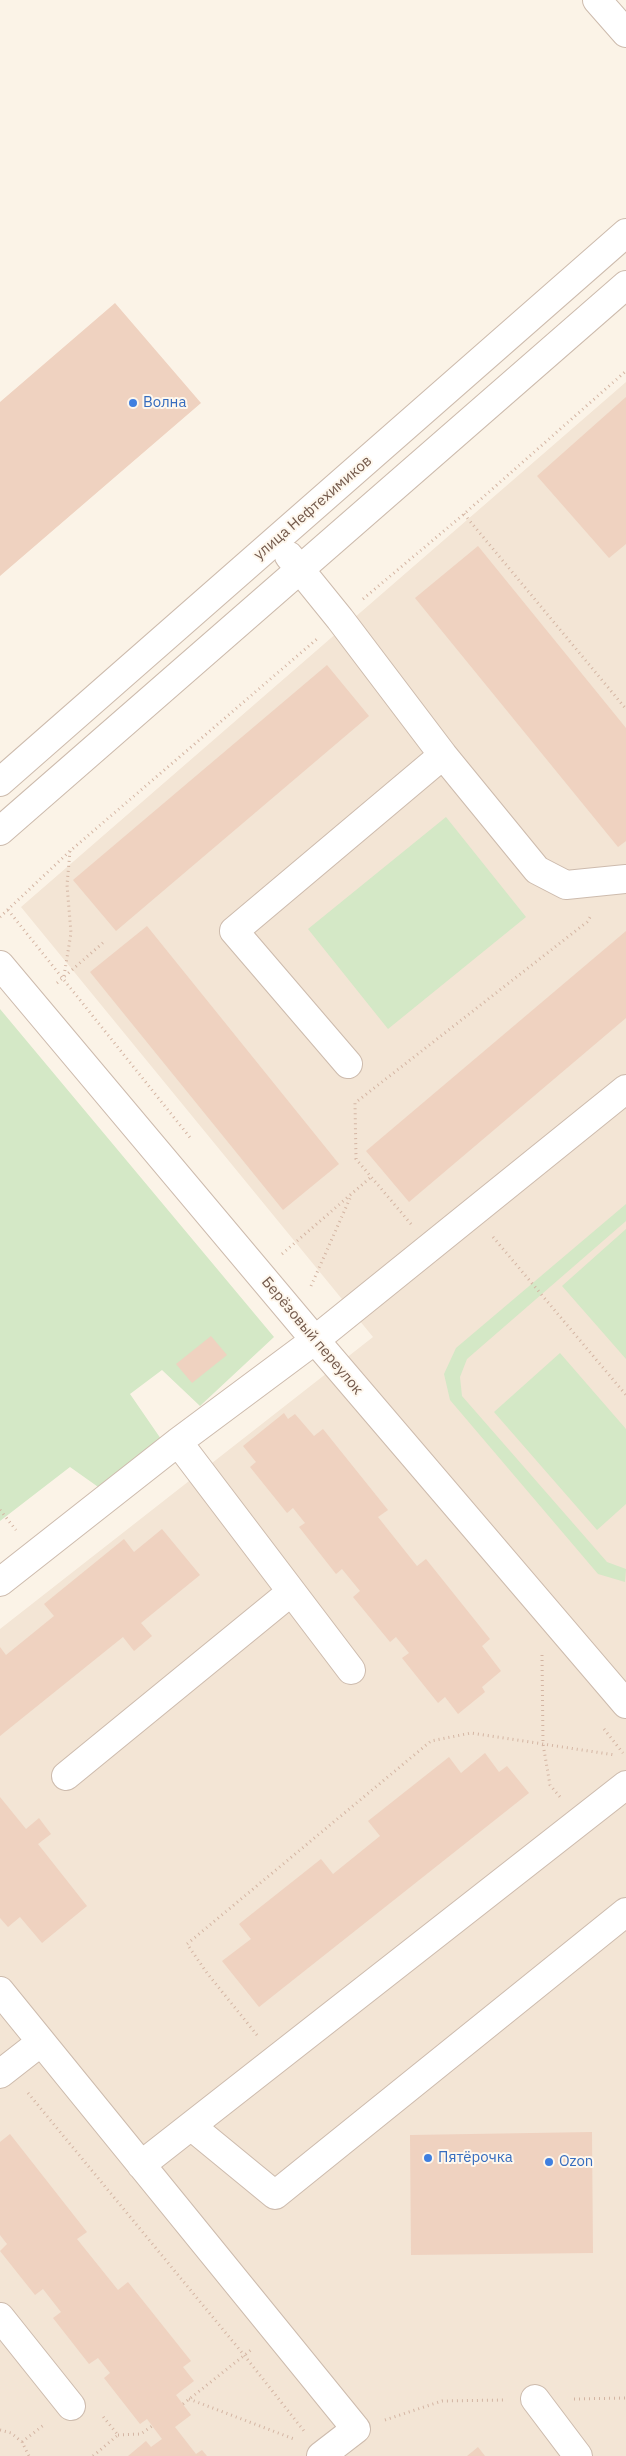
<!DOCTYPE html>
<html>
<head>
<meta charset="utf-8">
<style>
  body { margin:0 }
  canvas { display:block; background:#fbf3e7 }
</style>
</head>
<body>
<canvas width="626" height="2456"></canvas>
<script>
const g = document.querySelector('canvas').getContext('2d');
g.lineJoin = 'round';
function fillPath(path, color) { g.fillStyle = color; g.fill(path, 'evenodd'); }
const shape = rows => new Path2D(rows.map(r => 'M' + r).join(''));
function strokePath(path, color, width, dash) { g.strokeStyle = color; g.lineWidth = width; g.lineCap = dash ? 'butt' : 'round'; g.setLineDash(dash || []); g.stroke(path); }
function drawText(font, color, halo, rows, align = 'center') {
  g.font = font + ' "IBM Plex Sans",sans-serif'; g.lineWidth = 4; g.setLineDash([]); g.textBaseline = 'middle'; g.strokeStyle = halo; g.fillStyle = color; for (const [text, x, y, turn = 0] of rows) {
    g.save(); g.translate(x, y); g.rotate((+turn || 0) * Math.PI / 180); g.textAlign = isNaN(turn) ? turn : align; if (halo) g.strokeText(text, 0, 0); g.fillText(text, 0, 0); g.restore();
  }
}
const residential = shape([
  [626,382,626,2456,0,2456,0,1629,373,1337,21,907]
]);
const green = shape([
  [446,817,526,917,388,1029,308,929],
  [0,1009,274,1337,200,1406,162,1370,130,1394,161,1439,101,1489,70,1467,0,1521],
  [626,1204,626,1221,467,1359,460,1377,462,1396,607,1562,626,1569,625,1582,598,1574,450,1400,444,1374,456,1348],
  [626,1229,626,1359,562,1286],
  [560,1353,626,1429,626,1504,597,1530,494,1412]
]);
const building = shape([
  [115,303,201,403,0,576,0,402],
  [626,397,626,544,609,558,537,476],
  [478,546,626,728,626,841,618,847,415,598],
  [327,665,369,716,116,931,73,880],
  [147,926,339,1164,283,1210,90,972],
  [626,931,626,1018,409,1202,366,1151],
  [211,1336,227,1355,192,1383,176,1364],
  [284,1413,288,1419,295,1414,314,1436,323,1429,388,1510,378,1517,417,1566,426,1559,490,1639,482,1646,501,1671,482,1687,485,1692,458,1714,445,1697,438,1703,402,1658,409,1653,396,1637,390,1642,353,1597,360,1591,342,1569,336,1574,299,1527,305,1523,293,1508,287,1513,250,1467,256,1462,243,1446],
  [162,1529,200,1575,141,1623,152,1636,134,1651,123,1637,0,1736,0,1647,6,1655,54,1616,44,1604,124,1539,134,1552],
  [485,1753,499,1772,507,1766,529,1793,259,2007,222,1961,251,1939,239,1924,321,1859,333,1874,380,1836,368,1821,449,1757,461,1773],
  [0,1797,26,1829,39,1818,51,1834,38,1844,87,1906,42,1943,20,1917,8,1927,0,1918],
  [592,2132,593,2253,411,2255,410,2135],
  [10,2134,87,2232,77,2239,118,2290,128,2282,191,2361,183,2367,194,2381,176,2395,191,2415,175,2427,196,2454,202,2450,207,2456,128,2456,146,2441,151,2447,162,2439,147,2419,140,2424,104,2378,110,2373,98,2358,89,2364,53,2318,61,2312,43,2289,35,2295,0,2251,7,2244,0,2235,0,2142],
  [478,2447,485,2456,467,2456]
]);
const path = shape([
  [464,514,626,709],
  [363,599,464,514,626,371],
  [8,910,192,1140],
  [0,917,70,851,317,639],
  [64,976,71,933,67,885,70,851],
  [57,983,105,941],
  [411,1224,356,1159,355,1103,587,922,592,914],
  [493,1237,626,1395],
  [282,1254,371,1177],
  [311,1286,351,1196],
  [0,1510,16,1530],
  [542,1655,543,1744,550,1785,560,1797],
  [604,1729,623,1753],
  [257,2035,207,1973,187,1944,431,1741,471,1733,615,1755],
  [28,2093,244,2355,304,2431],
  [189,2399,294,2439],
  [574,2399,626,2398],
  [183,2404,251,2350],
  [385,2420,442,2401,505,2400],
  [0,2430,11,2433,22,2442,29,2456],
  [118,2435,141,2434,152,2426],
  [22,2442,45,2424],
  [93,2456,118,2435,101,2414]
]);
const minor = shape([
  [597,0,626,33],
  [289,556,340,619,443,755,537,870,566,885,626,879],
  [0,782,626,233],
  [0,831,626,285],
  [0,965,315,1340,626,1704],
  [348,1064,234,931,443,755],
  [178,1442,351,1670],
  [0,1582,178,1442,315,1340,626,1089],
  [66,1776,291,1592],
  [0,1991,356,2429,321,2456],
  [0,2074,41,2042],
  [191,2126,275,2195,626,1912],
  [141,2165,626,1785],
  [0,2317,71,2406],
  [535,2399,578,2456]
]);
const markers = [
  [133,403,5,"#3f7fe0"],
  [428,2158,5,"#3f7fe0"],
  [549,2162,5,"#3f7fe0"]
];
const shopNames = [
  ["Волна",143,403],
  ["Пятёрочка",438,2158],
  ["Ozon",559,2162]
];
const streetNames = [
  ["улица Нефтехимиков",313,508,-41],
  ["Берёзовый переулок",312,1336,50]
];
fillPath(residential, '#f3e5d5');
fillPath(green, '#d4e8c6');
fillPath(building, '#efd2c0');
strokePath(minor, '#cdbbad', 30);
strokePath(path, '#d4b5a3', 3, [1, 4]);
strokePath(minor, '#fff', 28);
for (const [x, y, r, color] of markers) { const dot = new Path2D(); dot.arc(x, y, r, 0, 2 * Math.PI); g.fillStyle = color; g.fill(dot); strokePath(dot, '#fef7ed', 2); }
drawText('15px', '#366cbe', '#fef7ed', shopNames, 'left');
drawText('15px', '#745a4c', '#fef7ed', streetNames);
</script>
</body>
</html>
